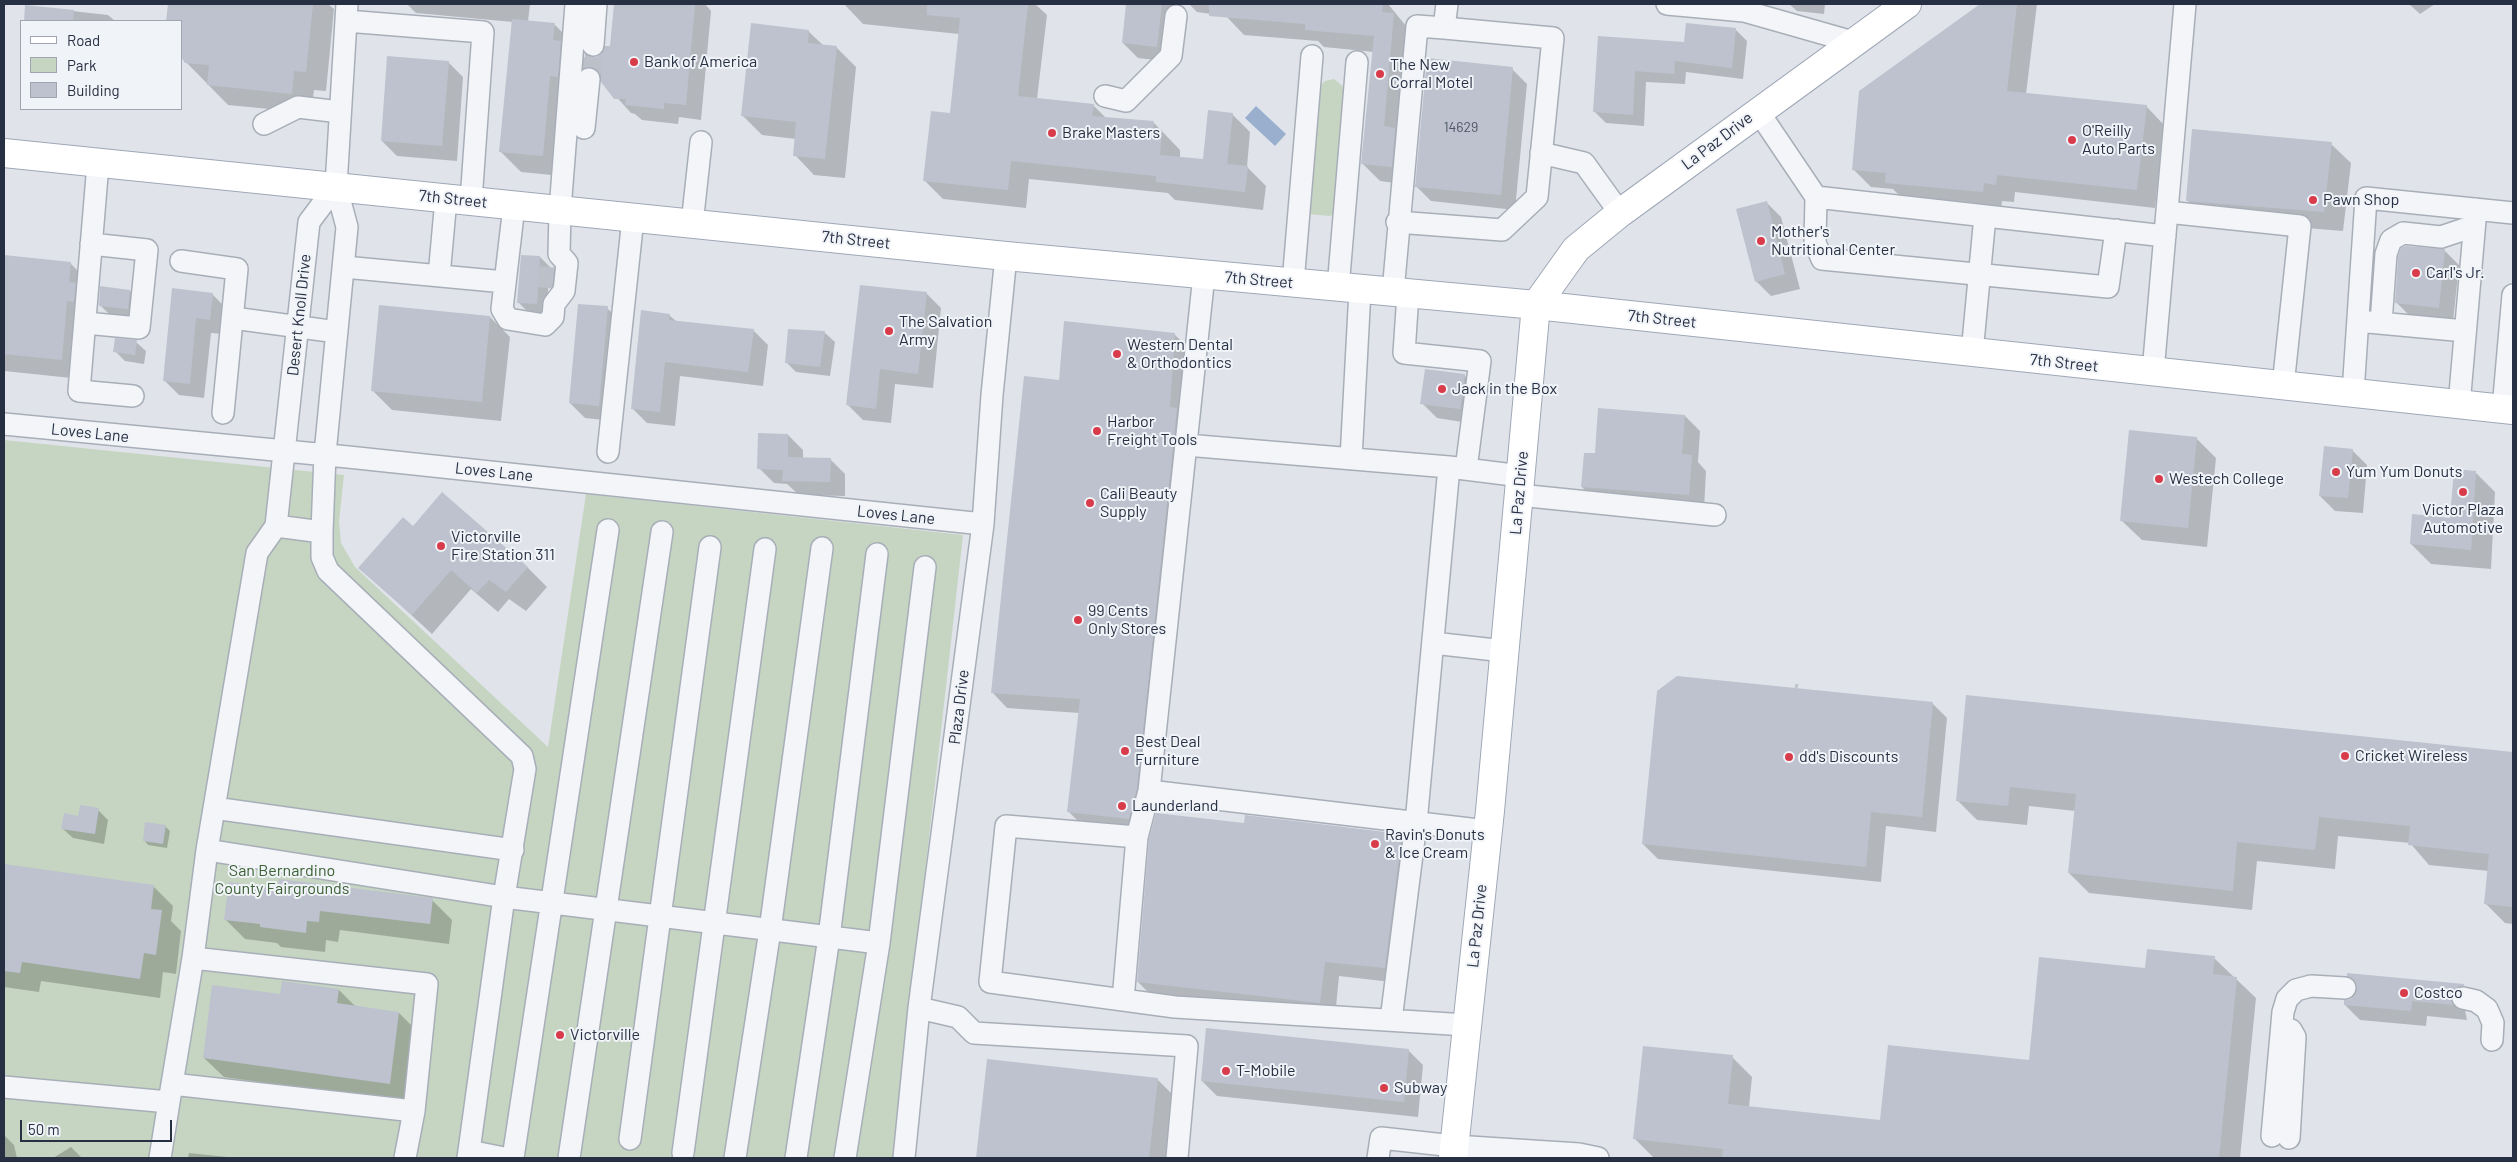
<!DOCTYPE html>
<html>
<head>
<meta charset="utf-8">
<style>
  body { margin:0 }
  #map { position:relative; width:2517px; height:1162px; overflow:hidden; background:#e0e4ea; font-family:Barlow,sans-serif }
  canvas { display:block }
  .frame { position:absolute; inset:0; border:5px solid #273043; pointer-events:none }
  .legend { position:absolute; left:20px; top:20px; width:162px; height:90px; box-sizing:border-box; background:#f0f3f7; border:1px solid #a0a5af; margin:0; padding:6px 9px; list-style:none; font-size:15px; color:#273043 }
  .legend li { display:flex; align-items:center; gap:10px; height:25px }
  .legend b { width:25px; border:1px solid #a0a5af }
  .scale { position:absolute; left:20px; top:1120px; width:152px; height:22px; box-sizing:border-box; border:2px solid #273043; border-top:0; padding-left:6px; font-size:15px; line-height:18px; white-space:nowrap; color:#273043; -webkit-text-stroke:4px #f0f3f7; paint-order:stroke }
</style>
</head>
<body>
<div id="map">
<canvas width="2517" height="1162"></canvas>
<div class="frame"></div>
<ul class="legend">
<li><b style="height:6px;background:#fff"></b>Road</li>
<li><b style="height:14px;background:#c5d5c1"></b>Park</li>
<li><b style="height:14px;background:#bdc2ce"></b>Building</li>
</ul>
<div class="scale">50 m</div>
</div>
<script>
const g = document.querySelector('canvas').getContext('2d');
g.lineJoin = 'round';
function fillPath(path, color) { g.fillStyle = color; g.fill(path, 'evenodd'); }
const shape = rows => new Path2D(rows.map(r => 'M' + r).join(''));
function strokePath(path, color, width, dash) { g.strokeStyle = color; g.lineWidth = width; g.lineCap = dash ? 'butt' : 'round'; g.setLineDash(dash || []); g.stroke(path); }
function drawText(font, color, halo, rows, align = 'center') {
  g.font = font + ' Barlow,sans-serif'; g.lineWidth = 4; g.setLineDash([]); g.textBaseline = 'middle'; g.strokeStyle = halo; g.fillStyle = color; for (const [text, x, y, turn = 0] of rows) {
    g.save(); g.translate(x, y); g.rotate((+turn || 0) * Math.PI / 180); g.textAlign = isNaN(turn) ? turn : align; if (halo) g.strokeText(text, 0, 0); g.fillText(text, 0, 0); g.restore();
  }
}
const green = shape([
  [1334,79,1345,88,1334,214,1330,216,1308,214,1319,87,1325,81],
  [4,440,344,475,339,522,341,543,355,567,548,747,586,494,963,535,893,1158,4,1158]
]);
const water = shape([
  [1256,106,1286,134,1275,146,1245,118]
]);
const shadow = shape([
  [169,4,328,4,334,9,326,91,314,90,311,113,228,105,186,62,181,21,167,21],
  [407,4,530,4,528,22,554,24,574,44,562,176,521,172,501,152,513,22,416,13],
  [616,4,705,4,711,11,701,120,679,117,678,124,642,120,635,114,631,113,603,82,600,82,585,67,591,59,599,58,611,48],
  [844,4,1035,4,1047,15,1037,99,1093,105,1106,118,1154,123,1180,150,1180,158,1204,160,1232,114,1250,132,1247,167,1266,186,1263,210,1175,200,1168,193,1029,179,1026,208,943,199,925,181,951,114,959,34,863,24],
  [1127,4,1178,5,1172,62,1138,58,1123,43],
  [1189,4,1388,4,1411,32,1409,185,1380,181,1362,163,1374,52,1324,47,1318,41,1244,35,1226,16,1197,12],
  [1789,4,1825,4,1824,14,1797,11],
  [1982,4,2037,4,2026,94,2146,106,2164,125,2155,208,2015,192,2014,202,2002,201,2001,209,1904,200,1893,189,1871,187,1853,169,1860,91],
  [2409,4,2435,4,2420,14],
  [27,6,108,15,115,21,25,21],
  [1736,30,1747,41,1743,79,1686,72,1685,84,1646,82,1644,126,1606,123,1594,111,1599,37,1685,43],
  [808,31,824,46,837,48,856,67,845,178,814,175,795,155,796,139,762,135,742,115],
  [448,62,463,77,457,161,397,156,382,141],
  [1512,69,1527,84,1515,210,1431,201,1416,186],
  [2331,144,2351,163,2343,231,2207,220,2187,200],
  [1766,202,1781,217,1800,289,1771,296,1756,281],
  [2444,250,2459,265,2453,322,2411,317,2396,302],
  [4,257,70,263,90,283,81,379,4,371],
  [540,257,550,267,546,314,528,312,518,302],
  [173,290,212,294,227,309,225,334,211,333,204,398,179,395,164,380],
  [130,291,140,301,138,319,110,315,100,305],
  [926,293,941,308,933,388,895,384,891,423,863,420,848,405],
  [607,308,622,323,613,421,585,418,570,403],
  [669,315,677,322,753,330,768,345,763,386,680,376,675,426,647,423,632,408],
  [490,317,510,337,501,421,392,410,372,390],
  [789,330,825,333,835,342,830,376,796,372,786,362],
  [1174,334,1190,350,1144,834,1084,827,1069,812,1080,713,1007,708,992,692,1060,381],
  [136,342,146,351,144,364,125,361,115,351],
  [1464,375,1479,390,1475,424,1437,418,1422,403],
  [1685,416,1700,431,1698,462,1706,471,1704,509,1597,502,1582,487,1596,455],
  [788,435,803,450,803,458,830,459,845,474,845,496,799,495,787,484,774,483,759,468],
  [2196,438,2216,458,2207,547,2142,540,2122,521],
  [2352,450,2367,465,2363,513,2335,511,2320,496],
  [2475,472,2495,492,2491,569,2431,564,2411,544,2451,519],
  [413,527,527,567,547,587,526,611,509,599,498,612,471,589,432,634,360,568],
  [1967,697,2513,753,2513,924,2505,923,2485,903,2489,871,2429,865,2410,843,2338,836,2335,869,2257,861,2252,910,2089,893,2069,873,2075,811,2029,806,2027,825,1977,820,1957,800],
  [1932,703,1947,718,1936,832,1886,826,1881,882,1658,859,1643,844],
  [98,810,108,820,104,844,73,838,63,829],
  [1245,824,1401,835,1416,850,1400,983,1339,976,1335,1017,1153,997,1138,982],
  [165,826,170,831,167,848,148,845,144,840],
  [4,865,153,886,173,906,171,921,181,931,176,974,163,972,160,998,41,981,39,992,4,987],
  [279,890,432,900,452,920,449,944,340,930,338,942,326,940,325,952,281,947,277,943,245,939,225,919],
  [2214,958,2256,998,2240,1158,1654,1158,1635,1139,1732,1057,1752,1077,1749,1107,1881,1121,2030,1061,2146,970],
  [2348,975,2463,985,2478,999,2469,1004,2465,1010,2467,1020,2427,1016,2426,1026,2360,1020,2345,1005,2352,1000,2359,989,2358,985],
  [339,990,356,1007,399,1013,419,1033,409,1103,224,1077,204,1058,281,996],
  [1408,1050,1423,1065,1418,1117,1217,1096,1202,1081],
  [988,1060,1157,1079,1177,1099,1171,1158,978,1158],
  [4,1135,14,1145,17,1158,4,1158],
  [71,1147,82,1158,53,1158],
  [189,1153,237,1158,188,1158]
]);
const building = shape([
  [168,4,313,4,306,72,294,71,292,94,207,85,209,65,185,63,181,57,181,21,166,21],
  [614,4,695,4,686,105,664,103,664,109,625,105,626,99,614,99,601,82,601,74,597,69,591,67,584,68,585,54,592,57,598,56,605,46,610,46],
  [927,4,1028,4,1018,96,1094,104,1092,116,1154,121,1153,129,1162,130,1160,155,1203,159,1208,110,1233,113,1227,164,1248,166,1245,192,1156,182,1156,176,1011,161,1008,190,923,181,931,111,950,113,960,18,927,15],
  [1126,4,1162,4,1157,47,1122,43],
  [1209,4,1383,4,1382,12,1394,13,1384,126,1395,128,1392,167,1361,164,1374,36,1305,30,1305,24,1209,16],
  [1980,4,2017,4,2007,91,2147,105,2137,190,1997,175,1996,185,1984,183,1983,192,1885,183,1886,173,1852,170,1859,91],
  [25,5,74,10,73,21,24,21],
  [512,19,555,23,553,40,561,41,558,77,550,76,543,156,499,152],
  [751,23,809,30,808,43,837,46,825,159,793,156,796,122,741,116],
  [1686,23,1736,28,1732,68,1675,61,1674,74,1635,71,1633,115,1593,112,1598,36,1684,42],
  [387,56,449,61,442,146,381,141],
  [1427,58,1513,67,1501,195,1415,187],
  [2192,129,2332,142,2324,212,2186,201],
  [1767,201,1785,274,1755,282,1736,209],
  [2406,246,2445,249,2439,308,2395,303,2398,257,2401,248],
  [4,255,71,262,69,282,76,283,74,302,67,301,62,360,4,354],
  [521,255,540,256,537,304,517,303],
  [860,285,927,292,918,374,880,369,876,409,846,405],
  [100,286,130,290,128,309,99,306],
  [172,288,213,293,210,320,196,318,190,384,163,381],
  [578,304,608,306,599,406,569,403],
  [379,305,490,316,482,402,371,391],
  [641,310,670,314,669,320,754,329,748,372,665,362,660,412,631,409],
  [1064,321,1175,333,1170,407,1177,408,1137,789,1129,819,1067,812,1080,699,991,693,1024,376,1059,380],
  [788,329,825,331,820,367,785,363],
  [115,338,137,340,135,355,113,352],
  [1425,369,1465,374,1460,409,1420,404],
  [1598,408,1685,415,1682,454,1692,455,1689,495,1581,487,1584,453,1595,453],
  [2129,430,2197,437,2188,528,2120,521],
  [758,433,788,434,788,457,831,458,830,482,782,481,783,470,757,469],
  [2324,446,2353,449,2348,498,2319,496],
  [2454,469,2476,471,2471,550,2410,544,2412,514,2450,518],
  [442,492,528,567,506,592,489,580,477,593,451,570,412,615,358,568,403,517,413,526],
  [1677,676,1933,702,1922,817,1871,812,1866,867,1642,844,1657,691],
  [1966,695,2513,752,2513,907,2484,904,2489,854,2408,845,2410,826,2319,817,2315,850,2237,842,2233,891,2068,873,2076,794,2010,787,2008,806,1956,801],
  [80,805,99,808,95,834,61,829,64,813,78,816],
  [1156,813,1244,823,1245,815,1402,834,1385,968,1325,962,1320,1003,1137,982,1149,839],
  [145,822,166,825,163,844,143,841],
  [4,864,154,885,151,909,162,910,156,955,144,953,140,979,22,962,20,973,4,971],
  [279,879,433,898,430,924,320,911,319,922,307,921,306,933,260,927,260,924,224,920,229,882,278,889],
  [2147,949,2215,956,2213,974,2237,977,2219,1158,1722,1158,1723,1149,1633,1139,1643,1046,1733,1055,1728,1104,1880,1120,1888,1045,2029,1060,2039,957,2145,968],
  [2347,973,2464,984,2464,986,2454,990,2451,996,2453,1005,2412,1001,2411,1011,2344,1005,2344,1000,2351,999,2357,989,2356,982,2347,976],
  [282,981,339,989,337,1003,399,1012,390,1084,203,1058,212,985,280,994],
  [1206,1028,1409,1049,1404,1102,1201,1081],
  [987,1059,1158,1078,1149,1158,976,1158]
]);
const minorTunnel = shape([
  [589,79,593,45],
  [548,288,550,265]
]);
const path = shape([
  [1796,688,1798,681]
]);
const minor = shape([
  [347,4,336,186,347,227,325,454,322,532,322,557,328,571,522,756,525,769,504,897,879,943,845,1158],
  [1667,4,1744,11,1853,42],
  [346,21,483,32,471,201],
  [593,45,596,4],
  [1105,96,1126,101,1171,56,1176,16],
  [1758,111,1816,197,2165,236],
  [264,124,298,107,340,112],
  [584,128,589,79],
  [1541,153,1584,163,1620,213],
  [98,164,79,391,133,396],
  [1816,197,1815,243,1822,259,2108,287,2116,230],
  [514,206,502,309,508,319,545,325,553,317,554,304,564,291,567,263,559,254,560,210,576,4],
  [2167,212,2300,226,2283,386],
  [1397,222,1502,230,1537,197,1553,38,1444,28],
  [692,224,701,142],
  [181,261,237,269,223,413],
  [344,267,505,282],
  [1204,275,1149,791,1487,831],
  [439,276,446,199],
  [1293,283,1312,56],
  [1338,288,1357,62],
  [1393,292,1417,26,1444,28,1447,4],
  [1408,294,1404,353,1480,361,1466,469],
  [233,318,337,332],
  [2368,322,2465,331],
  [85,323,139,328,147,250,91,244],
  [2381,323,2386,254,2391,240,2403,233,2441,237,2474,226],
  [1972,353,1985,216],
  [2153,372,2185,4],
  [2353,393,2366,198,2513,213],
  [2459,405,2476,209],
  [2503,409,2513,295],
  [4,424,348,457,983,524],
  [1186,445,1449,467,1521,476],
  [608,452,633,218],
  [1351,459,1360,290],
  [1519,495,1715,515],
  [276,526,322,532],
  [1433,643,1504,651],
  [214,808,513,850],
  [1137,837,1149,791],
  [207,850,257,553,276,526,309,222,336,186],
  [879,943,925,567],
  [193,958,427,984,414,1111,405,1158],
  [2463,998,2476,1001,2487,1009,2493,1023,2492,1040],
  [1123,1000,1137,837,1006,826,990,982,1175,1007,1467,1025],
  [919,1008,958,1017,974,1033,1187,1046,1177,1158],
  [1391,1020,1416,823,1449,467],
  [172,1084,414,1111],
  [4,1087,169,1102,193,958,207,850,504,897,468,1158],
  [2272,1136,2283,1012,2287,999,2296,990,2311,986,2345,988],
  [2289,1138,2295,1037,2291,1030],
  [630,1139,710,547],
  [469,1151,504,1158],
  [683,1153,765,549],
  [160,1158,169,1102],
  [513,1158,608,530],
  [569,1158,662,532],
  [735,1158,770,930,822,548],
  [796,1158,829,937,877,554],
  [904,1158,919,1008,983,524,992,395,1006,256],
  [1378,1158,1381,1138,1454,1146,1579,1154,1598,1158]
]);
const major = shape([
  [4,153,1006,256,1536,305,2513,410],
  [1453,1158,1490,811,1536,305,1576,249,1620,213,1907,4]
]);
const markers = [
  [634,62,5,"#d83c4b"],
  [1380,74,5,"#d83c4b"],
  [1052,133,5,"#d83c4b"],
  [2072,140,5,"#d83c4b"],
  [2313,200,5,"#d83c4b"],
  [1761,241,5,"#d83c4b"],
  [2416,273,5,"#d83c4b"],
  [889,331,5,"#d83c4b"],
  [1117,354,5,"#d83c4b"],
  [1442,389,5,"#d83c4b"],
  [1097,431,5,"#d83c4b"],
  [2336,472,5,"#d83c4b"],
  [2159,479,5,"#d83c4b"],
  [2463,492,5,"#d83c4b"],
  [1090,503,5,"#d83c4b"],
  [441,546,5,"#d83c4b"],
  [1078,620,5,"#d83c4b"],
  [1125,751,5,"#d83c4b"],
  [2345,756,5,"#d83c4b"],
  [1789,757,5,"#d83c4b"],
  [1122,806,5,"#d83c4b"],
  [1375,844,5,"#d83c4b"],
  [2404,993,5,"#d83c4b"],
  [560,1035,5,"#d83c4b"],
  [1226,1071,5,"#d83c4b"],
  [1384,1088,5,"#d83c4b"]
];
const numberNames = [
  ["14629",1461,127]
];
const poiNames = [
  ["Bank of America",644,62],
  ["The New",1390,65],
  ["Corral Motel",1390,83],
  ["O'Reilly",2082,131],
  ["Auto Parts",2082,149],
  ["Brake Masters",1062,133],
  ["Pawn Shop",2323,200],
  ["Mother's",1771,232],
  ["Nutritional Center",1771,250],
  ["Carl's Jr.",2426,273],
  ["The Salvation",899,322],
  ["Army",899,340],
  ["Western Dental",1127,345],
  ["& Orthodontics",1127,363],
  ["Jack in the Box",1452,389],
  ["Harbor",1107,422],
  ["Freight Tools",1107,440],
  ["Yum Yum Donuts",2346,472],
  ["Westech College",2169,479],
  ["Cali Beauty",1100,494],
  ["Supply",1100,512],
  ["Victor Plaza",2463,510,"center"],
  ["Automotive",2463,528,"center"],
  ["Victorville",451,537],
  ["Fire Station 311",451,555],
  ["99 Cents",1088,611],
  ["Only Stores",1088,629],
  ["Best Deal",1135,742],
  ["Furniture",1135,760],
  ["Cricket Wireless",2355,756],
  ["dd's Discounts",1799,757],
  ["Launderland",1132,806],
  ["Ravin's Donuts",1385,835],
  ["& Ice Cream",1385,853],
  ["Costco",2414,993],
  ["Victorville",570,1035],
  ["T-Mobile",1236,1071],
  ["Subway",1394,1088]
];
const streetNames = [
  ["La Paz Drive",1717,141,-37],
  ["7th Street",453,199,6],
  ["7th Street",856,240,6],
  ["7th Street",1259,280,5],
  ["Desert Knoll Drive",299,315,-84],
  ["7th Street",1662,319,6],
  ["7th Street",2064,363,6],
  ["Loves Lane",90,433,6],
  ["Loves Lane",494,472,6],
  ["La Paz Drive",1519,493,-85],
  ["Loves Lane",896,515,6],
  ["Plaza Drive",959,707,-83],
  ["La Paz Drive",1477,926,-84]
];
const parkNames = [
  ["San Bernardino",282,871],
  ["County Fairgrounds",282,889]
];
fillPath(green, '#c5d5c1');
fillPath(water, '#99afcd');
fillPath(shadow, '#0003');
fillPath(building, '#bdc2ce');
strokePath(minorTunnel, '#bbc0c9', 21, [21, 11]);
strokePath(minor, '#a8aeb8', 24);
strokePath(major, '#9fa7b7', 30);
strokePath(path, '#bec2c9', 3, [4, 4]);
strokePath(minor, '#f3f5f8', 21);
strokePath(major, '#fff', 28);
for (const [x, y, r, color] of markers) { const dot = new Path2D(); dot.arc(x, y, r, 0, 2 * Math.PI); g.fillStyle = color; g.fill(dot); strokePath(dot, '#f0f3f7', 2); }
drawText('14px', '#4c5466', null, numberNames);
drawText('16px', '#273043', '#f0f3f7', poiNames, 'left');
drawText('16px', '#273043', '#f0f3f7', streetNames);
drawText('16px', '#3a6034', '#f0f3f7', parkNames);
</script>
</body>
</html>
